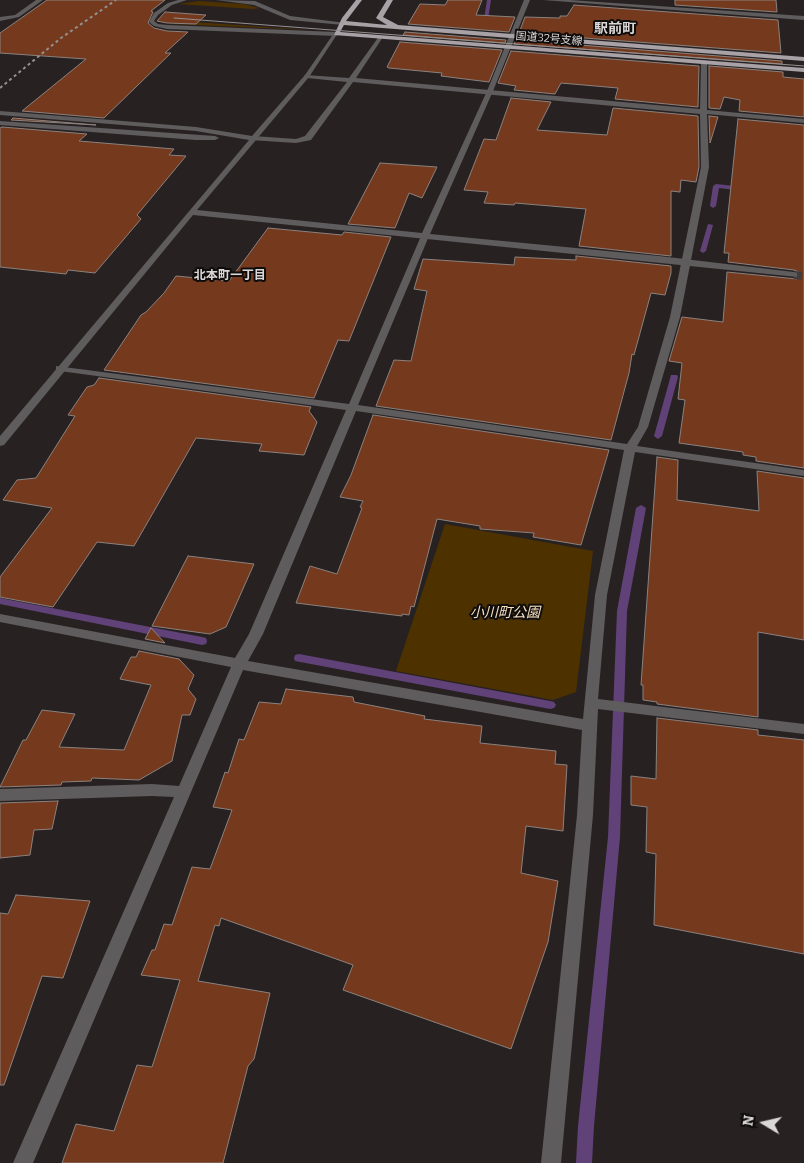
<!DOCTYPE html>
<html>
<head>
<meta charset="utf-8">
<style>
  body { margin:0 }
  #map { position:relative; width:804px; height:1163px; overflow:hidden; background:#282122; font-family:Bitter,serif }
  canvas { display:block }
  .north { position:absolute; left:739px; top:1098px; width:50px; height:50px; -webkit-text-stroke:4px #0f0c0c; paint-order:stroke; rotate:279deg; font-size:14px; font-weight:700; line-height:20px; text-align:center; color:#dcd7d7 }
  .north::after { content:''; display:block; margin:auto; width:18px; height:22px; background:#dcd7d7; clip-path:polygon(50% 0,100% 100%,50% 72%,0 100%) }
</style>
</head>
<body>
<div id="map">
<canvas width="804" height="1163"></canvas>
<div class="north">N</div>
</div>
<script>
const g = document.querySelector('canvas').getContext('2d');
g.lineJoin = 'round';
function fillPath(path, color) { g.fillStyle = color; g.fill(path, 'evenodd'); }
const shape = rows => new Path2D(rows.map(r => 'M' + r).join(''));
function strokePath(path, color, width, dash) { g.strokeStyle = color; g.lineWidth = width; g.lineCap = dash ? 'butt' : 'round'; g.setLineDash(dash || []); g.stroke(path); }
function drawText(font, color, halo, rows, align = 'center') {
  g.font = font + ' Bitter,"Noto Sans JP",serif'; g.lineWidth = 4; g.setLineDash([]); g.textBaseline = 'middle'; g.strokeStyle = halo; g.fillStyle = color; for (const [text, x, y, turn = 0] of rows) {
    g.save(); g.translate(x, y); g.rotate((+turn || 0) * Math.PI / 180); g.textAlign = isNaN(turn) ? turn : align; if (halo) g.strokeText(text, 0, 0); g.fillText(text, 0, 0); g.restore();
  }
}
const green = shape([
  [199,1,243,4,259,8,253,9,178,4],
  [162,15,165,20,309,30,173,24,160,20],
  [445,524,593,551,576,692,553,700,396,671]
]);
const stream = shape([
  [487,0,491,0,487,26,485,27,483,26,487,0],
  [716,184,744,187,747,189,744,191,719,188,716,206,713,208,710,206,713,186,716,184],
  [708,224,713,225,706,251,703,253,700,251,708,224],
  [671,375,677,375,678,377,662,436,658,439,654,436,671,375],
  [641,505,646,508,627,611,620,837,594,1126,592,1163,576,1163,578,1126,608,837,617,611,636,508,641,505],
  [0,598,202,637,206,638,207,641,206,644,202,645,0,604,0,598],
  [299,654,550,701,554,702,556,705,554,708,550,709,295,661,294,658,295,655,299,654]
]);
const building = shape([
  [47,0,165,0,151,11,153,12,148,23,154,28,167,31,188,32,165,53,171,53,104,118,22,111,86,59,0,53,0,33,47,0],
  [448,0,482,0,476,15,515,17,509,32,408,24,420,4,445,5,448,0],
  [675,0,776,0,777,12,675,5,675,0],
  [574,5,778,20,781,53,519,33,525,17,560,18,560,16,567,16,574,5],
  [165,12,206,15,196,24,167,23,157,21,165,12],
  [405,32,506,40,505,43,403,35,405,32],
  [516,40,782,61,782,64,514,44,516,40],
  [400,42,502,50,489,82,441,76,442,73,389,68,387,67,400,42],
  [511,51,699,66,698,107,615,99,618,88,561,83,555,94,514,90,516,86,498,83,511,51],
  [709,66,783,72,783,77,804,79,804,117,739,111,740,100,724,97,720,109,709,108,709,66],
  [511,98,551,102,537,130,607,135,613,108,698,116,699,167,696,182,681,180,680,192,671,191,671,256,579,246,586,209,515,203,514,205,484,203,488,192,464,190,484,139,496,140,511,98],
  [709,116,718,117,710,143,709,116],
  [13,118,96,125,11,120,13,118],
  [738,119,804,125,804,468,756,461,756,457,743,455,743,452,679,443,685,400,678,399,682,363,669,361,682,317,723,322,727,272,797,279,799,277,799,272,794,270,728,262,729,253,724,253,738,119],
  [2,127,87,134,79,141,174,149,169,155,186,156,137,215,141,219,95,273,68,270,66,274,0,267,0,128,2,127],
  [380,163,437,167,422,198,409,193,395,228,348,224,380,163],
  [268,228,342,235,344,232,391,237,349,341,338,340,314,398,104,370,141,315,146,312,164,293,176,276,229,281,268,228],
  [576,256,671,266,671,273,665,295,651,293,634,355,632,354,629,373,611,440,376,406,394,360,411,361,427,291,414,289,423,259,514,265,515,257,576,260,576,256],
  [99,378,311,407,309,411,317,422,304,455,259,451,262,444,196,438,134,546,97,542,53,607,0,597,0,577,52,508,3,500,17,480,36,478,75,416,68,415,87,387,94,385,99,378],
  [373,415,609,450,581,545,533,537,534,533,480,529,480,526,437,519,414,607,411,606,409,615,402,614,402,616,296,603,310,566,337,574,362,508,360,507,363,501,340,497,351,475,373,415],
  [657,457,678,460,677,500,759,511,757,471,804,478,804,640,758,632,758,717,657,704,657,702,643,700,643,685,641,685,657,457],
  [188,556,254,564,226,627,210,634,152,626,188,556],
  [151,628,165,643,145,639,151,628],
  [139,651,179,659,194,675,188,689,196,699,190,715,182,715,172,761,139,780,92,778,91,781,62,782,61,785,0,787,23,740,26,740,42,710,75,714,59,747,124,750,151,685,120,679,131,657,136,657,139,651],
  [286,689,353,697,354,702,425,716,424,719,482,726,480,743,556,751,555,764,567,765,563,831,526,826,521,873,558,881,548,942,511,1049,343,990,353,965,221,918,219,926,215,925,198,981,270,993,254,1059,248,1066,223,1163,62,1163,76,1124,114,1131,137,1065,152,1067,180,980,141,975,152,950,155,950,164,924,172,925,192,867,210,869,232,810,213,807,225,772,228,773,239,739,244,740,259,702,281,704,286,689],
  [657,718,758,730,758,735,804,740,804,954,654,925,656,854,646,852,647,807,631,805,631,776,656,779,657,718],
  [58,801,52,829,34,830,30,855,0,858,0,803,58,801],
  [16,895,90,901,63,978,42,976,4,1085,0,1085,0,913,8,914,16,895]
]);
const tertiaryTunnel = shape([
  [794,275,804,276]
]);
const minor = shape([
  [36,0,43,0,19,17,0,21,0,17,15,15,36,0],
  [178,0,187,0,172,5,158,15,154,21,158,24,167,25,336,32,339,34,336,36,167,29,154,26,149,22,154,13,168,3,178,0],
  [216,0,255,1,290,16,346,23,343,25,290,20,254,5,216,0],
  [543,0,570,0,804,16,804,20,543,0],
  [380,35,383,37,356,78,700,109,701,62,704,60,707,62,707,110,804,119,804,123,707,114,709,167,680,317,648,427,637,446,804,470,804,476,635,452,607,595,598,699,804,724,804,734,598,709,593,815,561,1163,541,1163,577,815,582,730,243,670,33,1163,13,1163,174,797,152,796,0,801,0,789,152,784,179,786,231,667,0,622,0,614,235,658,249,634,346,410,60,371,56,370,56,366,349,404,421,236,425,233,429,236,358,405,627,444,638,427,670,317,701,167,700,114,353,82,311,140,296,143,250,140,249,138,253,136,296,139,305,136,347,82,307,78,304,76,305,75,349,78,380,35],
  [356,411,624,450,595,595,583,719,248,661,263,634,356,411]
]);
const tertiary = shape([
  [524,0,530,0,493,91,430,234,659,256,794,272,797,273,797,277,193,215,4,445,0,446,0,436,249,140,196,131,0,115,0,111,196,127,252,136,305,75,334,33,338,33,309,77,197,210,422,233,487,91,524,0],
  [0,121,215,136,219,138,215,140,196,140,0,125,0,121]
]);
const trunk = shape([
  [356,0,362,0,346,21,387,25,376,18,387,0,393,0,383,17,398,25,804,57,804,61,344,25,340,32,804,68,804,72,334,35,342,18,356,0]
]);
const tram = shape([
  [174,18,804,66]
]);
const rail = shape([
  [0,88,61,38,116,0]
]);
const farStreetnames = [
  ["国道32号支線",549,39,5]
];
const farNeighbourhoodnames = [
  ["北本町一丁目",230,276]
];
const farQuarternames = [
  ["駅前町",615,29]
];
const parkNames = [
  ["小川町公園",505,613]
];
fillPath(green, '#4d3200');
fillPath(stream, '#614278');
fillPath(building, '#753a1d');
strokePath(building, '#8a827f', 1);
strokePath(tertiaryTunnel, '#433c3d', 8, [8, 4]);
fillPath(minor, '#5f5c5e');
fillPath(tertiary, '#5f5c5e');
fillPath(trunk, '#a8a1a5');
strokePath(tram, '#959090', 1);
strokePath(rail, '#959090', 2, [3, 3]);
drawText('11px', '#dcd7d7', '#0f0c0c', farStreetnames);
drawText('bold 12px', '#dcd7d7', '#0f0c0c', farNeighbourhoodnames);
drawText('bold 14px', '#dcd7d7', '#0f0c0c', farQuarternames);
drawText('italic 14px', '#f6e0c0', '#0f0c0c', parkNames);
</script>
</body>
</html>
